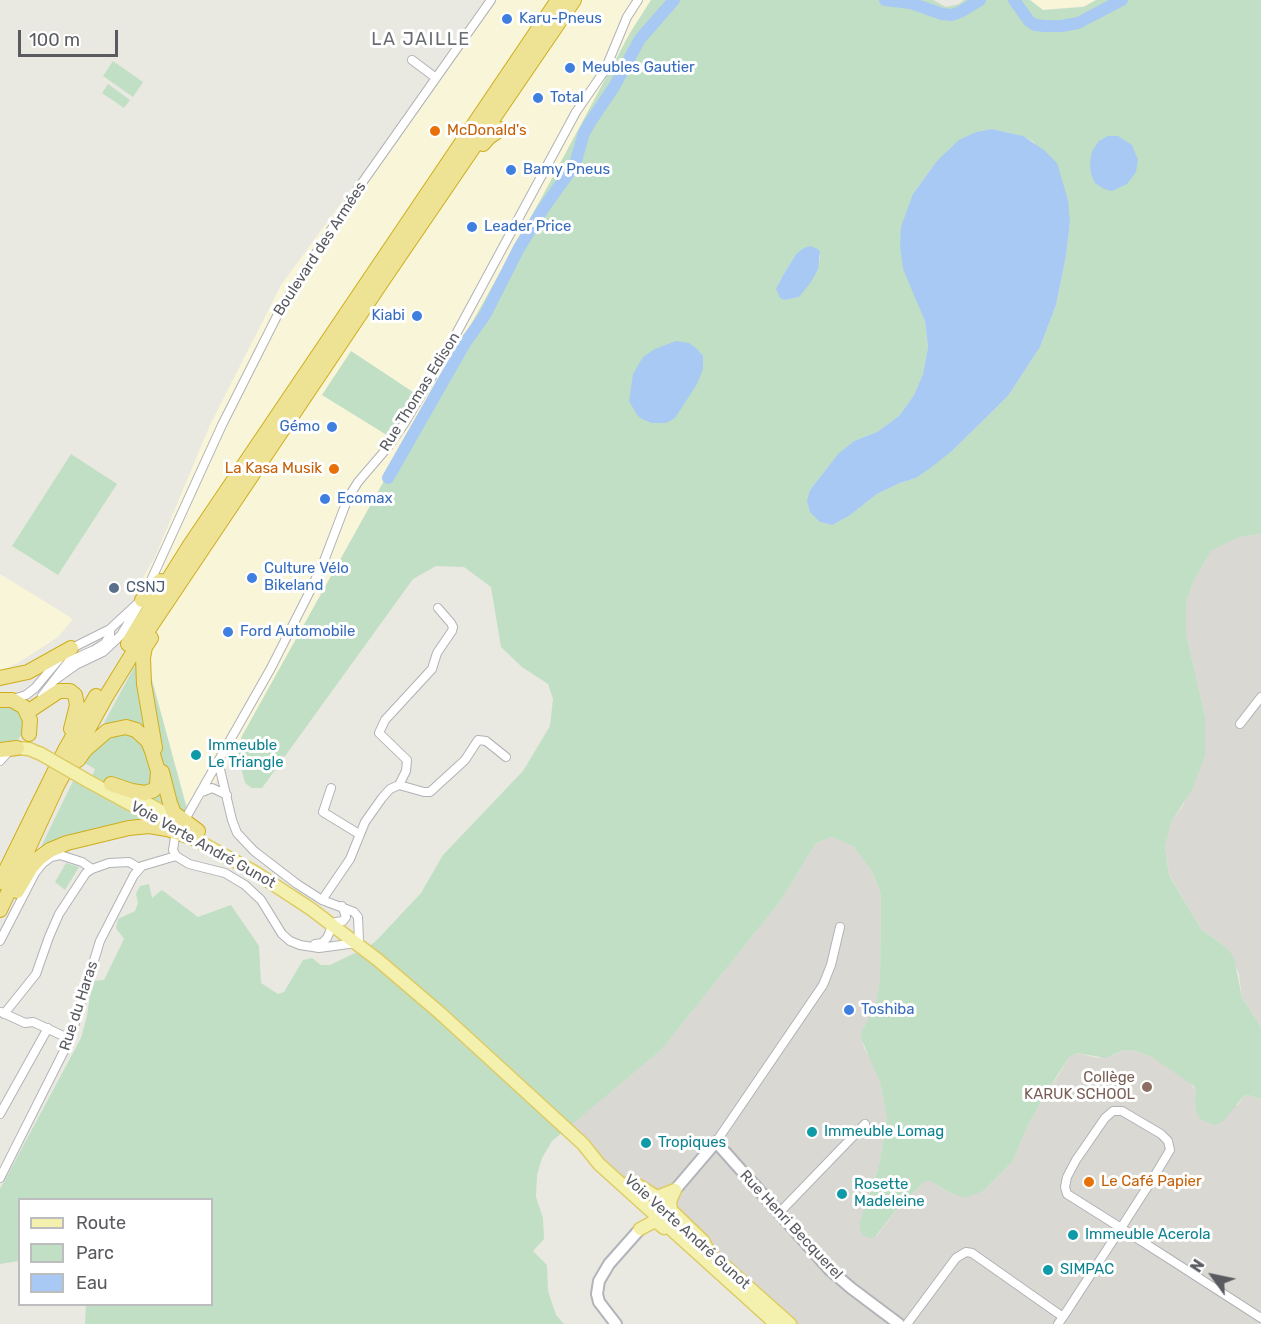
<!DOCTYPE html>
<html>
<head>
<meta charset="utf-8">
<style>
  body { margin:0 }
  #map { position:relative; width:1261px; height:1324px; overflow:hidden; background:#eae9e1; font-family:Rubik,sans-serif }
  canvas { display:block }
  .legend { position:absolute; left:18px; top:1198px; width:195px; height:108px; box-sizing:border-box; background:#fff; border:2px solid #bdbdbf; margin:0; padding:8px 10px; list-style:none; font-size:18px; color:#595b60 }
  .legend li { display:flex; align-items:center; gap:12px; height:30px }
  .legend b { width:30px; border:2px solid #bdbdbf }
  .north { position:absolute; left:1183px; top:1246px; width:60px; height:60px; -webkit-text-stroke:4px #fff; paint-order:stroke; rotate:303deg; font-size:16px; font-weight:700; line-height:24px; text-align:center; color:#595b60 }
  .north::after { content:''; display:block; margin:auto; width:21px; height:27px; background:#595b60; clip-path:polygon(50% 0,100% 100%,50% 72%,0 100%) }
  .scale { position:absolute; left:18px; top:30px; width:100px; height:27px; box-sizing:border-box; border:3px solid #595b60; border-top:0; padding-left:8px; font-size:18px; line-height:21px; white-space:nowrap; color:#595b60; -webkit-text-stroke:4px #fff; paint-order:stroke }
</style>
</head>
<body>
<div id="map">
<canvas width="1261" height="1324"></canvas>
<ul class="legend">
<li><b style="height:8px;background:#f3f1ad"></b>Route</li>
<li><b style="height:16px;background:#c0dfc4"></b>Parc</li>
<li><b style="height:16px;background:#a8c9f3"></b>Eau</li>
</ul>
<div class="north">N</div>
<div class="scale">100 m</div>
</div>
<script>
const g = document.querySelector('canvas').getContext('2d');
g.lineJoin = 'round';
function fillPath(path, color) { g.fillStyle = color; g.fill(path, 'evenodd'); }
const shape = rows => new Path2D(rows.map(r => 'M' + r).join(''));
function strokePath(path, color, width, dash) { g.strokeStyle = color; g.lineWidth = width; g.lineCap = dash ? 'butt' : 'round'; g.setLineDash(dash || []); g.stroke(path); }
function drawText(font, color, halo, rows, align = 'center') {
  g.font = font + ' Rubik,sans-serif'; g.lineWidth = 6; g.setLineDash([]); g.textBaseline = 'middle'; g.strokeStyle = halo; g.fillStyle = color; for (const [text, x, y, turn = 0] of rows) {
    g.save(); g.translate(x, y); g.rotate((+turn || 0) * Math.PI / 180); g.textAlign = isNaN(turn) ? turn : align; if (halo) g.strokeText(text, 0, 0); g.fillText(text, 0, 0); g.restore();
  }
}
const commercial = shape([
  [485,0,651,0,630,33,542,197,242,736,237,751,190,818,152,680,145,647,141,581,155,557,210,425,281,285,407,113],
  [1030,0,1096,0,1084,6,1043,10],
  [0,574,73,619,58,637,18,663,0,671]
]);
const industrial = shape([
  [1261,534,1261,1027,1242,998,1239,974,1227,948,1201,929,1169,874,1165,846,1171,822,1184,804,1205,716,1186,634,1185,602,1193,582,1211,551,1239,537],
  [832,837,853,846,872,871,881,894,880,980,876,1004,861,1033,864,1048,872,1061,880,1082,887,1119,879,1165,864,1208,876,1237,898,1207,924,1182,930,1181,949,1192,983,1191,1012,1162,1030,1121,1070,1056,1077,1053,1098,1058,1114,1055,1124,1050,1135,1051,1152,1057,1189,1081,1196,1091,1195,1108,1238,1105,1244,1096,1248,1095,1261,1099,1261,1324,770,1324,562,1132,661,1050,781,900,816,843]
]);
const green = shape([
  [651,0,933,0,946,7,959,4,964,0,1030,0,1043,10,1084,7,1096,0,1261,0,1261,534,1239,537,1211,551,1193,582,1186,602,1186,634,1205,716,1205,755,1192,790,1171,822,1165,847,1169,875,1201,929,1227,948,1234,958,1242,998,1261,1027,1261,1099,1248,1095,1244,1096,1223,1121,1216,1125,1211,1124,1202,1120,1196,1112,1195,1102,1196,1091,1194,1086,1152,1057,1135,1051,1124,1050,1106,1058,1077,1053,1070,1056,1058,1074,1030,1121,1012,1162,983,1191,965,1198,949,1192,930,1181,924,1182,898,1207,875,1237,870,1238,864,1236,860,1230,860,1222,879,1165,887,1119,880,1082,861,1038,861,1033,876,1004,880,980,881,894,872,871,853,846,832,837,816,843,781,900,661,1050,552,1141,542,1158,537,1175,536,1197,543,1218,544,1239,533,1251,547,1265,548,1291,556,1315,564,1324,85,1324,86,1305,212,1304,212,1200,20,1200,19,1261,0,1264,0,1189,81,1038,87,1016,92,981,104,980,124,939,116,928,118,919,135,911,138,903,136,894,140,886,149,884,152,898,162,890,198,917,231,905,259,946,261,983,278,994,284,992,303,960,312,958,321,965,330,965,355,953,360,954,377,940,421,893,443,855,523,771,550,726,553,699,548,684,522,667,501,647,491,587,464,567,436,566,413,579,262,788,252,788,245,783,237,751,242,736,542,197,630,33],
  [992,129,1022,136,1034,142,1070,222,1066,256,1056,305,1040,347,1008,396,952,451,916,478,900,483,877,494,849,516,832,525,820,522,810,490,839,454,854,441,877,432,899,416,914,395,923,374,928,347,925,321,918,302,913,194,936,162,976,132],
  [818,249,820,253,820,259,799,297,785,300,779,282,782,277,796,254],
  [113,61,143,82,133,97,103,76],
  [108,84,130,100,124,108,102,93],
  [351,351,416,394,390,437,322,395],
  [71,454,117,484,58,575,12,546],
  [145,647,152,680,192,828,90,781,95,769,83,762],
  [9,706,20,712,24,718,24,731,17,741,12,744,0,744,0,707],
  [75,777,162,824,37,855],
  [66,863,79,867,65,890,55,882]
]);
const water = shape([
  [992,129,1023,136,1044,150,1057,163,1068,200,1070,222,1066,256,1056,305,1040,347,1008,396,952,451,933,466,916,478,900,483,877,494,849,516,832,525,820,522,810,512,807,501,810,490,839,453,854,441,877,432,899,416,914,395,923,374,928,347,925,321,903,269,900,246,901,227,913,194,936,162,959,140,976,132],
  [1108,136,1118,136,1132,145,1138,160,1136,172,1127,184,1112,191,1104,189,1095,183,1091,174,1090,161,1092,151,1099,141],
  [810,246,818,249,820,252,818,269,811,282,799,297,785,300,780,298,776,289,782,277,796,254,804,248],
  [676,341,689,343,696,348,703,356,703,369,697,384,675,418,666,423,652,423,642,419,637,415,629,401,633,374,643,357,655,349]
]);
const river = shape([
  [885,0,911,3,942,14,952,15,960,12,980,0],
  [1014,0,1029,21,1035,25,1045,26,1062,26,1078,23,1122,0],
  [388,478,465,343,485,315,519,248,543,209,575,164,584,133,591,121,614,87,640,39,674,0]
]);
const street = shape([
  [412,60,436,78],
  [70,649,110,629,137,604],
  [55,680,76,665,103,652,121,635,142,600,222,425,283,304,357,190,491,0],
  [42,696,69,661,94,650,105,643,110,635,110,629],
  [13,699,26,695,35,688,61,657],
  [1240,724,1261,697],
  [0,761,10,750],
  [218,761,232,820,237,833,254,851,297,884,322,900,354,912,358,917,359,941],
  [399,785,424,792,430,792,465,760,478,740,486,741,506,757],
  [331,788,323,812,359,834],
  [202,792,212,788,227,795],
  [187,816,271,668,307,597,324,561,348,498,358,482,388,447,404,424,442,360,576,112,605,70,627,17,638,0],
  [175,837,173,850,176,856],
  [176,856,189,864,225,873,245,885,261,900,282,934,290,941,300,945,319,948,356,943],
  [322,900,350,859,365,822,382,798,390,789,399,785,406,771,407,760,379,733,385,720,432,669,437,653,452,631,453,627,451,623,438,608],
  [336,922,343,921,346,917,342,906],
  [0,941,35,873,43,863,51,857,60,855,82,862,92,869],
  [315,944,322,943,327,938,331,929,329,924],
  [1,1012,25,1023,33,1022,70,1039],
  [4,1014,36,974,49,937,59,914,86,873,92,869,109,863,129,862,139,868],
  [0,1114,48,1028],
  [716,1142,823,985,831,965,840,927],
  [0,1178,70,1039,100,941,134,875,142,866,176,856],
  [779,1213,865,1124],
  [907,1324,956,1258,966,1252,972,1253,1063,1317],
  [1058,1324,1063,1317,1121,1228,1155,1175,1170,1150,1168,1141,1161,1134,1122,1111,1113,1111,1105,1118,1076,1160,1067,1177,1065,1187,1067,1194,1121,1228,1171,1260,1261,1318]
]);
const secondary = shape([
  [675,1190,716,1142,830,1270,851,1288,899,1324],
  [616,1324,599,1302,597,1294,599,1281,609,1264,640,1229]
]);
const primary = shape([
  [17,748,29,749,41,754],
  [88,781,253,871,311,909,378,960,440,1013,583,1144,599,1164,776,1324],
  [128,793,176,819],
  [631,1181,657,1197,675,1190],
  [675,1190,670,1201,671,1210,703,1241,709,1252],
  [640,1229,653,1222,658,1223,664,1228],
  [717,1259,790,1324]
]);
const highway = shape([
  [483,144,489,137,501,129],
  [142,600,160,581],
  [151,638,145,647,143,658,144,684,155,748],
  [128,644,190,545,558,0],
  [0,678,28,672,71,648],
  [0,700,12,700,24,707,30,720,29,734],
  [32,709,59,691,70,691,75,695,77,705,71,729],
  [0,750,17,748],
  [78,760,85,750,107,731,126,727,136,730,148,741,152,751,158,771,157,785,154,790,145,793,132,791,111,784],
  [162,772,170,803,174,813,198,831],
  [0,882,65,750,96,696],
  [17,891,31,867,39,858,50,850,67,843,129,828,149,826,167,829,196,839],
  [0,910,57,786,107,695,136,648,385,277,574,0]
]);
const primaryBridge = shape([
  [41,754,88,781]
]);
const markers = [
  [507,19,6,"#3f7fe0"],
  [570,68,6,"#3f7fe0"],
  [538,98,6,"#3f7fe0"],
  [435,131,6,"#e8710a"],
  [511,170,6,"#3f7fe0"],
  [472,227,6,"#3f7fe0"],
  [417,316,6,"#3f7fe0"],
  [332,427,6,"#3f7fe0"],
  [334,469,6,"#e8710a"],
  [325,499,6,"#3f7fe0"],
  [252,578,6,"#3f7fe0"],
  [114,588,6,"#5c6f8a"],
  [228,632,6,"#3f7fe0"],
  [196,755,6,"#0f9aa8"],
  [849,1010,6,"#3f7fe0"],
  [1147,1087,6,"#8d6e63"],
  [812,1132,6,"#0f9aa8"],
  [646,1143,6,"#0f9aa8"],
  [1089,1182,6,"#e8710a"],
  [842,1194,6,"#0f9aa8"],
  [1073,1235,6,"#0f9aa8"],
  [1048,1270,6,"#0f9aa8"]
];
const shopNames = [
  ["Karu-Pneus",519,19],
  ["Meubles Gautier",582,68],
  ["Total",550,98],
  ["Bamy Pneus",523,170],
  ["Leader Price",484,227],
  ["Kiabi",405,316,"right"],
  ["Gémo",320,427,"right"],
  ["Ecomax",337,499],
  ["Culture Vélo",264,569],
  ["Bikeland",264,586],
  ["Ford Automobile",240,632],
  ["Toshiba",861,1010]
];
const foodNames = [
  ["McDonald's",447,131],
  ["La Kasa Musik",322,469,"right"],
  ["Le Café Papier",1101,1182]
];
const streetNames = [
  ["Boulevard des Armées",320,249,-57],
  ["Rue Thomas Edison",420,392,-58],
  ["Voie Verte André Gunot",203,845,29],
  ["Rue du Haras",79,1006,-72],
  ["Rue Henri Becquerel",791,1225,47],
  ["Voie Verte André Gunot",687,1232,42]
];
const serviceNames = [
  ["CSNJ",126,588]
];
const cultureNames = [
  ["Immeuble",208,746],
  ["Le Triangle",208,763],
  ["Immeuble Lomag",824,1132],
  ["Tropiques",658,1143],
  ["Rosette",854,1185],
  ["Madeleine",854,1202],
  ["Immeuble Acerola",1085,1235],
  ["SIMPAC",1060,1270]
];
const educationNames = [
  ["Collège",1135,1078],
  ["KARUK SCHOOL",1135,1095]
];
const quarterNames = [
  ["LA JAILLE",421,40]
];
fillPath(commercial, '#f8f5d8');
fillPath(industrial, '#d9d8d3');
fillPath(green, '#c0dfc4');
fillPath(water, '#a8c9f3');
strokePath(river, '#a8c9f3', 12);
strokePath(street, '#b1b2b7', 10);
strokePath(secondary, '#b2b4ba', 14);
strokePath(primary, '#decb66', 15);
strokePath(highway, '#cead1d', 16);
strokePath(street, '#fff', 8);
strokePath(secondary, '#fff', 10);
strokePath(primary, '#f3f1ad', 12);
strokePath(highway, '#eee394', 14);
strokePath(primaryBridge, '#decb66', 15, []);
strokePath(primaryBridge, '#f3f1ad', 12);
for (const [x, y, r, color] of markers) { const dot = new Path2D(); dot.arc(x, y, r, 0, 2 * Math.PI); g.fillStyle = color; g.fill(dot); strokePath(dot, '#fff', 2); }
drawText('15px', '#366cbe', '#fff', shopNames, 'left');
drawText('15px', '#c56008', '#fff', foodNames, 'left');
drawText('15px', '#595b60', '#fff', streetNames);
drawText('15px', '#4e5e75', '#fff', serviceNames, 'left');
drawText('15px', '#0d838f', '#fff', cultureNames, 'left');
drawText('15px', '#785e54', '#fff', educationNames, 'right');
g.letterSpacing = '1.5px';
drawText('18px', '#6a6d72', '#fff', quarterNames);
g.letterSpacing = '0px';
</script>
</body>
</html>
